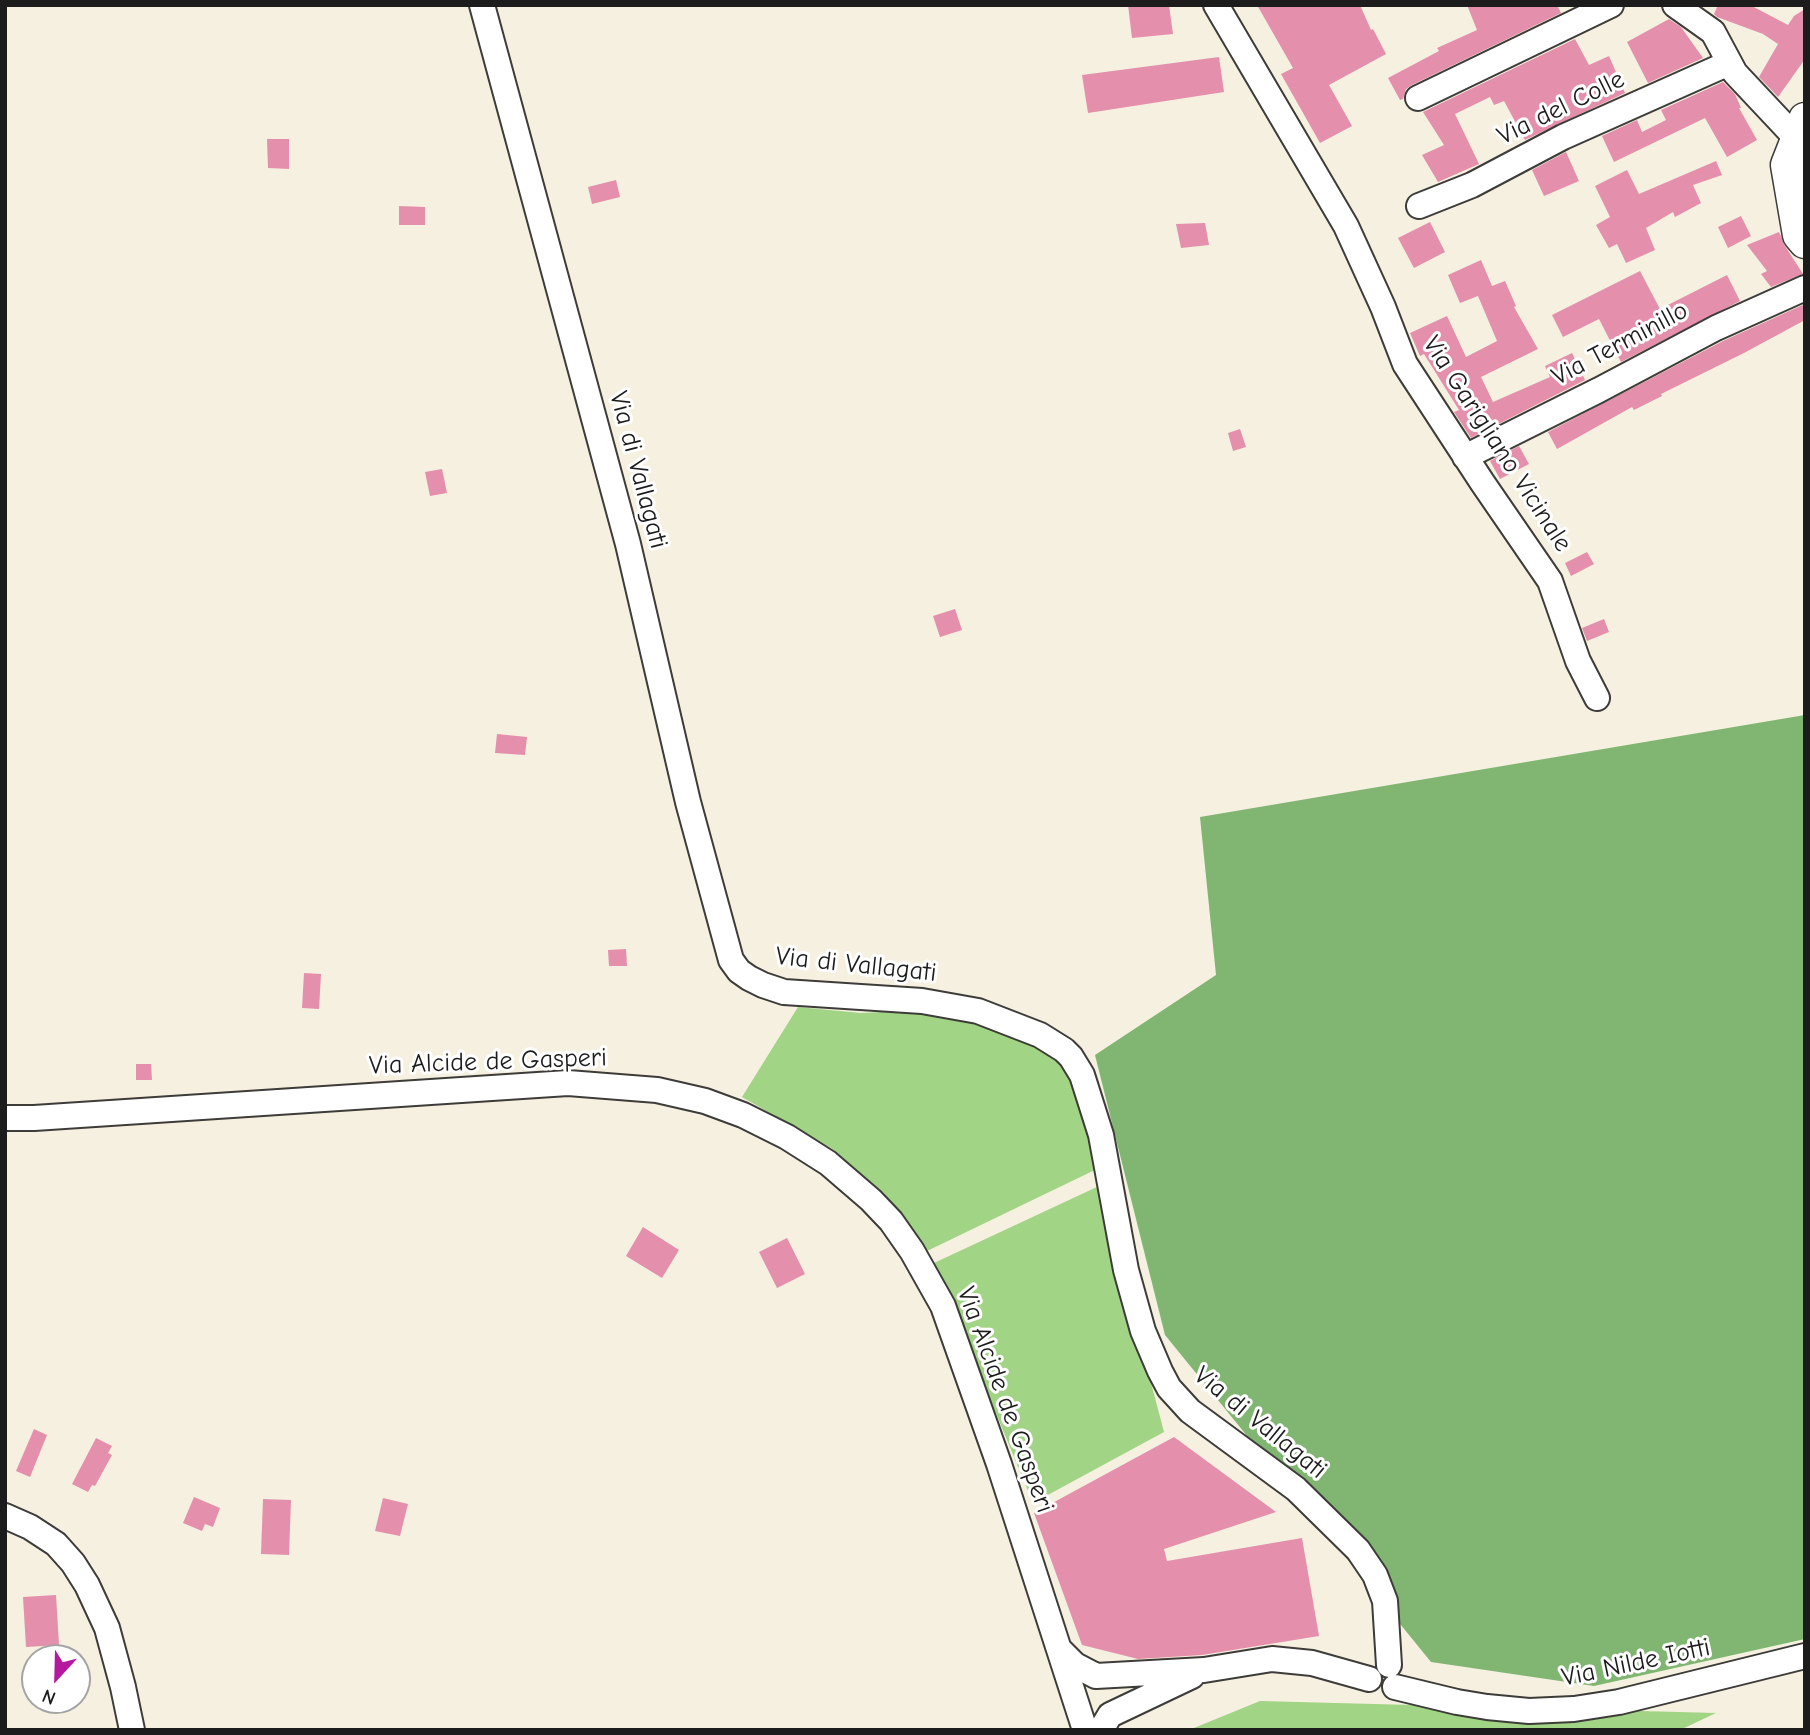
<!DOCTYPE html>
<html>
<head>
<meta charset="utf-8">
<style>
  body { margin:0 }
  #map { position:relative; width:1810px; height:1735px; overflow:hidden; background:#f5f0e0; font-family:"Comic Neue",sans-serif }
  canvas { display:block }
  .frame { position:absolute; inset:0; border:7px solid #1c1c1c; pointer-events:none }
  .north { position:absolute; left:21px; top:1644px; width:70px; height:70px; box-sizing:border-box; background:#fff; border:2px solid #a4a4a4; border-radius:50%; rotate:202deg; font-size:19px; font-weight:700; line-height:28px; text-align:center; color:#1c1c1c }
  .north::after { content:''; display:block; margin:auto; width:24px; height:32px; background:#b5179e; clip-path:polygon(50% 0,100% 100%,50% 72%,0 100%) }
</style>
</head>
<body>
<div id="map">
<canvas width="1810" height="1735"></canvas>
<div class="frame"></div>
<div class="north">N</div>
</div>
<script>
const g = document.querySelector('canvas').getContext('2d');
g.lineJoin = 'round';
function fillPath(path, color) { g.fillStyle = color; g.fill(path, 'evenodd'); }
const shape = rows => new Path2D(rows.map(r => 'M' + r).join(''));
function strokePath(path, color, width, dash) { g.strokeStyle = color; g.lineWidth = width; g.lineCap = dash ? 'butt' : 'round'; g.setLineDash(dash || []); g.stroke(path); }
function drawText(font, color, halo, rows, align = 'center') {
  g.font = font + ' "Comic Neue",sans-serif'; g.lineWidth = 6; g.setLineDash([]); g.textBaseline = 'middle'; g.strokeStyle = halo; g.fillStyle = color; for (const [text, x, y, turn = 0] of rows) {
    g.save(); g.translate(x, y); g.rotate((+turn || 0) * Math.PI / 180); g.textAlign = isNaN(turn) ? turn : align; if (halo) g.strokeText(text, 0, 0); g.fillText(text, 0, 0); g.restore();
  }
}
const green = shape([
  [798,1007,861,1013,904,1011,960,1020,1027,1036,1075,1074,1101,1167,925,1252,884,1193,831,1148,742,1097],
  [1099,1186,1164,1432,1033,1503,934,1263],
  [1260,1701,1716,1713,1680,1730,1189,1730]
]);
const forest = shape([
  [1805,715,1805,1639,1594,1686,1431,1662,1165,1335,1095,1055,1216,975,1200,817]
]);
const building = shape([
  [1128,5,1169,5,1173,34,1132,38],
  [1257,5,1360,5,1371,30,1373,29,1386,54,1329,85,1352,126,1320,143,1281,74,1293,68],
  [1467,5,1557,5,1561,13,1412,85,1406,89,1403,99,1400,100,1388,78,1439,51,1437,48,1477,30],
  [1718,5,1750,5,1788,25,1794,16,1805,9,1805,59,1778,97,1759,77,1778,44,1763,34,1717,17,1714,14],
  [1669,19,1681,27,1703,58,1648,83,1627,42],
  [1575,39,1589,65,1609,56,1625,93,1525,140,1504,101,1494,105,1490,97,1455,114,1479,164,1438,182,1422,155,1444,145,1423,112],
  [1219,57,1224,92,1088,113,1082,75],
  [1723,82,1735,94,1741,108,1739,108,1757,140,1727,157,1705,118,1614,162,1602,136,1637,120,1642,132,1666,120,1661,110],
  [267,139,289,139,289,169,268,168],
  [1566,152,1579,181,1544,196,1532,170],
  [1716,161,1722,175,1693,185,1701,203,1675,217,1673,212,1646,228,1655,250,1626,263,1617,244,1609,248,1596,225,1610,217,1595,186,1627,170,1639,194],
  [616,180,620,197,592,204,588,187],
  [399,206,425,207,425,225,399,225],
  [1741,216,1751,236,1728,248,1718,227],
  [1430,222,1445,252,1414,268,1398,238],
  [1205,223,1209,245,1181,248,1176,224],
  [1779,232,1785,246,1803,274,1771,287,1761,274,1767,271,1747,245],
  [1481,260,1492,286,1505,281,1516,306,1514,307,1538,349,1481,377,1493,402,1550,377,1545,366,1572,353,1585,380,1471,438,1454,412,1459,410,1424,354,1420,356,1410,333,1447,316,1466,357,1497,341,1478,296,1460,303,1448,275],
  [1640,271,1660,309,1727,275,1740,301,1621,362,1599,319,1563,337,1552,315],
  [1805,304,1805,320,1744,353,1661,394,1662,396,1634,410,1632,407,1557,449,1548,432,1723,341],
  [1240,429,1246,447,1233,451,1228,433],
  [1519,446,1529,464,1500,479,1490,461],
  [442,469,447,493,430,496,425,472],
  [1587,552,1594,564,1571,576,1565,563],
  [955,609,962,630,940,637,933,616],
  [1604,619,1609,632,1587,641,1582,628],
  [497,734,527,737,525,755,495,753],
  [626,949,627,966,609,966,608,950],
  [304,973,321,974,319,1009,302,1008],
  [136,1064,151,1064,152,1080,136,1080],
  [643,1227,679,1250,662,1278,626,1256],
  [787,1238,805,1274,777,1288,759,1252],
  [34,1429,47,1435,30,1477,16,1471],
  [1174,1437,1276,1512,1164,1549,1167,1561,1302,1538,1319,1636,1202,1655,1138,1659,1082,1645,1034,1513],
  [96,1438,112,1446,108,1453,112,1455,95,1486,92,1485,88,1492,72,1484],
  [194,1497,220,1508,213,1527,205,1524,202,1531,183,1523],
  [383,1498,408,1504,400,1536,375,1531],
  [263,1499,291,1500,289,1555,261,1554],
  [56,1595,59,1645,26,1647,23,1597]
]);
const minor = shape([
  [482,5,628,544,688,802,731,960,739,971,749,978,763,985,784,992,922,1001,978,1011,1040,1035,1064,1050,1071,1057,1082,1075,1101,1135,1126,1270,1143,1331,1160,1371,1169,1388,1190,1411,1296,1489,1358,1550,1375,1575,1385,1601,1389,1665],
  [1216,5,1346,226,1383,307,1405,364,1482,482,1550,581,1578,661,1597,698],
  [1675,5,1713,32,1735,73,1797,139],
  [1418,98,1611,5],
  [1419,206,1472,185,1563,137,1729,63],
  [1465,457,1599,390,1716,328,1805,288],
  [5,1118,34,1118,568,1083,657,1090,705,1101,743,1115,787,1137,828,1163,871,1200,891,1221,912,1251,943,1306,999,1464,1085,1730],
  [5,1516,30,1527,56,1544,73,1563,87,1585,107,1628,123,1687,132,1730],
  [1060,1650,1075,1665,1096,1676,1204,1670,1272,1659,1312,1663,1369,1679],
  [1395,1687,1457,1702,1487,1707,1529,1711,1574,1709,1619,1702,1805,1656],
  [1101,1730,1110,1715,1192,1676]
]);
const major = shape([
  [1805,119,1787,165,1799,235,1805,242]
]);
const streetNames = [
  ["Via del Colle",1561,108,-26],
  ["Via Terminillo",1620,344,-28],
  ["Via Garigliano Vicinale",1497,444,57],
  ["Via di Vallagati",638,470,75],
  ["Via di Vallagati",856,965,6],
  ["Via Alcide de Gasperi",488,1062,-2],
  ["Via Alcide de Gasperi",1005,1400,70],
  ["Via di Vallagati",1260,1423,39],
  ["Via Nilde Iotti",1636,1663,-12]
];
fillPath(green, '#a1d484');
fillPath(forest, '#80b672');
fillPath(building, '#e48fab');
strokePath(minor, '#3d3c39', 28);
strokePath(major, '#3d3c39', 35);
strokePath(minor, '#fff', 24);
strokePath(major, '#fff', 32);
drawText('26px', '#1c1c1c', '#fff', streetNames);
</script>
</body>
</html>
